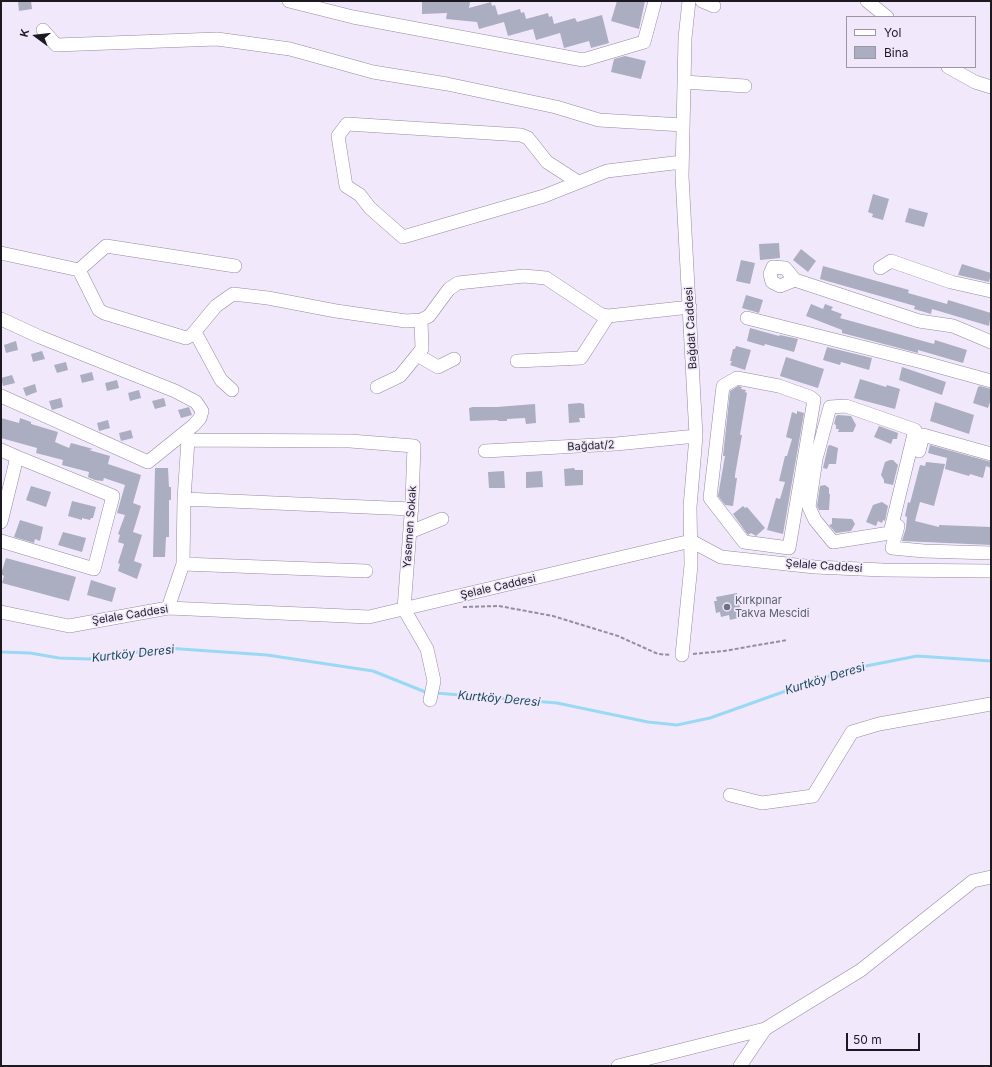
<!DOCTYPE html>
<html>
<head>
<meta charset="utf-8">
<style>
  body { margin:0 }
  #map { position:relative; width:992px; height:1067px; overflow:hidden; background:#f2e8fc; font-family:Inter,sans-serif }
  canvas { display:block }
  .frame { position:absolute; inset:0; border:2px solid #1c1920; pointer-events:none }
  .legend { position:absolute; left:846px; top:16px; width:130px; height:52px; box-sizing:border-box; background:#f2e8fc; border:1px solid #9c95a4; margin:0; padding:5px 7px; list-style:none; font-size:12px; color:#1c1920 }
  .legend li { display:flex; align-items:center; gap:8px; height:20px }
  .legend b { width:20px; border:1px solid #9c95a4 }
  .north { position:absolute; left:16px; top:16px; width:40px; height:40px; -webkit-text-stroke:3px #f2e8fc; paint-order:stroke; rotate:285deg; font-size:11px; font-weight:700; line-height:16px; text-align:center; color:#1c1920 }
  .north::after { content:''; display:block; margin:auto; width:14px; height:18px; background:#1c1920; clip-path:polygon(50% 0,100% 100%,50% 72%,0 100%) }
  .scale { position:absolute; left:846px; top:1033px; width:74px; height:18px; box-sizing:border-box; border:2px solid #1c1920; border-top:0; padding-left:5px; font-size:12px; line-height:14px; white-space:nowrap; color:#1c1920; -webkit-text-stroke:3px #f2e8fc; paint-order:stroke }
</style>
</head>
<body>
<div id="map">
<canvas width="992" height="1067"></canvas>
<div class="frame"></div>
<ul class="legend">
<li><b style="height:5px;background:#fff"></b>Yol</li>
<li><b style="height:11px;background:#abadc1"></b>Bina</li>
</ul>
<div class="north">K</div>
<div class="scale">50 m</div>
</div>
<script>
const g = document.querySelector('canvas').getContext('2d');
g.lineJoin = 'round';
const shape = rows => new Path2D(rows.map(r => 'M' + r).join(''));
function strokePath(path, color, width, dash) { g.strokeStyle = color; g.lineWidth = width; g.lineCap = dash ? 'butt' : 'round'; g.setLineDash(dash || []); g.stroke(path); }
function fillPath(path, color) { g.fillStyle = color; g.fill(path, 'evenodd'); }
function drawText(font, color, halo, rows, align = 'center') {
  g.font = font + ' Inter,sans-serif'; g.lineWidth = 3.5; g.setLineDash([]); g.textBaseline = 'middle'; g.strokeStyle = halo; g.fillStyle = color; for (const [text, x, y, turn = 0] of rows) {
    g.save(); g.translate(x, y); g.rotate((+turn || 0) * Math.PI / 180); g.textAlign = isNaN(turn) ? turn : align; if (halo) g.strokeText(text, 0, 0); g.fillText(text, 0, 0); g.restore();
  }
}
const stream = shape([
  [1,652,30,653,59,658,89,659,166,648,267,655,373,671,428,693],
  [436,693,557,703,648,722,677,725,710,718,825,677,866,666,917,656,991,661]
]);
const building = shape([
  [18,1,31,1,32,9,19,11],
  [422,1,467,1,470,2,469,8,491,2,492,6,495,5,498,15,520,9,521,13,524,12,526,19,548,13,549,17,552,16,554,24,575,18,577,22,602,15,609,43,591,48,589,41,564,48,560,33,536,40,533,29,508,36,504,22,479,29,477,22,446,19,447,13,422,14],
  [617,1,645,1,639,29,611,21],
  [625,56,646,61,641,79,611,72,614,59],
  [873,194,889,199,883,220,872,217,873,214,868,212],
  [909,208,928,213,924,227,905,222],
  [779,243,780,258,760,260,759,244],
  [801,249,816,261,808,272,793,260],
  [741,260,755,263,750,284,736,281],
  [962,264,991,273,989,282,958,275],
  [823,266,909,290,908,293,947,304,948,300,991,313,989,326,932,309,931,314,914,309,915,306,820,279],
  [746,295,763,300,759,313,742,308],
  [811,304,823,309,825,304,833,307,831,310,842,314,840,318,934,344,935,340,967,350,963,363,918,350,918,353,842,333,842,330,806,316],
  [750,328,779,336,780,335,798,339,794,352,765,344,764,346,747,341],
  [16,341,18,350,6,353,4,345],
  [736,346,751,350,745,370,730,365,732,361,730,361,733,349,735,349],
  [827,347,872,358,869,370,841,362,840,365,823,360],
  [42,351,45,359,33,362,31,354],
  [786,357,824,369,818,388,780,376],
  [66,362,68,370,57,373,54,365],
  [902,367,946,382,942,395,899,380],
  [92,372,94,380,82,383,80,375],
  [12,375,15,383,3,386,1,378],
  [860,379,886,387,887,385,900,389,895,409,854,398],
  [117,380,119,388,107,391,105,383],
  [35,384,37,392,26,396,23,388],
  [738,386,742,387,741,389,746,390,745,392,747,393,740,435,742,435,735,475,735,478,737,478,733,506,725,505,718,496,725,456,723,456,730,391],
  [980,386,991,389,991,399,988,408,973,403,978,387],
  [139,390,141,398,130,401,128,393],
  [61,398,63,407,52,410,49,401],
  [164,398,166,406,155,409,152,401],
  [935,402,974,415,969,434,930,421],
  [580,403,584,404,585,418,579,418,580,422,569,423,568,404],
  [535,404,536,423,526,424,525,418,507,419,507,421,498,421,498,420,470,421,469,408,473,407,497,407],
  [189,407,192,415,181,418,178,410],
  [797,411,804,413,783,534,767,530,776,498,780,499,785,482,779,481,785,456,787,456,792,439,786,437,792,412,797,414],
  [838,415,851,416,856,425,853,432,838,432,839,429,836,429,836,425,834,424,836,416],
  [1,418,19,423,20,418,31,422,31,424,58,432,55,442,69,448,71,443,93,449,89,450,110,456,108,464,141,475,133,503,141,506,133,532,142,535,134,561,142,564,137,579,118,571,120,564,118,563,124,544,118,542,120,535,118,534,125,515,117,513,125,485,104,478,103,481,95,480,88,477,89,472,62,465,63,460,36,453,37,448,1,438],
  [108,420,110,428,99,431,97,423],
  [879,426,898,433,897,439,893,439,891,444,874,437],
  [131,430,133,438,121,441,119,433],
  [830,445,838,448,836,464,829,464,827,469,823,468,828,446],
  [930,445,991,462,991,468,986,466,983,478,970,474,969,476,945,469,947,458,928,453],
  [890,460,893,460,898,465,893,485,884,483,884,480,881,475,885,462],
  [926,462,945,464,934,506,920,502,915,521,939,527,939,525,991,527,991,545,902,541,906,528,907,517,905,516,908,502,910,503,920,465,925,466],
  [155,468,168,468,169,487,171,487,171,500,169,500,169,537,166,537,165,557,153,557],
  [574,468,575,470,583,470,583,485,565,486,564,469],
  [504,471,505,488,489,488,488,472],
  [542,471,543,487,526,488,526,472],
  [825,485,829,488,829,494,830,494,829,510,819,510,817,506,820,486],
  [31,486,51,492,46,507,26,500],
  [72,501,96,507,93,518,91,518,90,520,82,518,82,520,68,516],
  [882,502,888,506,885,521,883,520,882,523,878,521,876,526,866,522,873,505],
  [743,506,745,508,747,507,765,528,756,536,751,533,748,535,733,514],
  [832,518,852,519,855,524,851,531,836,533,829,525,832,524],
  [20,520,43,527,40,541,35,539,34,543,14,537],
  [63,532,86,538,82,552,58,545],
  [6,558,76,577,69,601,2,583,4,576,1,574],
  [91,580,116,588,112,602,87,595],
  [737,593,742,617,730,620,729,615,721,617,720,612,716,613,714,601,717,601,716,597]
]);
const path = shape([
  [463,607,499,606,553,616,618,636,658,654,671,655],
  [693,654,724,651,787,640]
]);
const minor = shape([
  [289,1,353,17,583,60,644,42,655,1],
  [702,1,714,6],
  [867,1,887,17],
  [43,30,56,45,217,39,290,49,373,72,447,84,556,107,599,120,683,125],
  [948,67,975,82,991,87],
  [684,82,745,86],
  [578,182,547,162,528,138,521,135,347,124,338,136,346,186,360,195,370,208,403,237,544,196,607,171,682,162],
  [1,253,79,270,99,310,104,313,186,338,192,335,216,306,233,294,268,298,336,311,406,321,421,320,429,316,449,289,458,283,524,276,546,278,600,314,608,316,690,307],
  [880,268,891,261,951,282,991,291],
  [79,270,106,246,235,266],
  [795,280,780,286,772,282,770,274,773,267,785,268,795,280,919,321,953,326,991,342],
  [747,318,922,362,991,381],
  [1,319,40,337,175,391,196,402,202,411,200,418,194,425,148,462,1,396],
  [195,332,221,380,232,390],
  [417,355,438,367,454,359],
  [517,361,581,358,608,316],
  [737,378,779,386,810,397,814,400,789,548,744,542,710,498,723,386,737,378],
  [377,387,400,376,422,349,421,320],
  [846,406,915,430,890,533,833,542,815,520,809,507,816,459,830,407,846,406],
  [1,450,17,457,1,522],
  [485,451,616,444,696,436],
  [919,451,923,435,991,454],
  [184,499,412,509],
  [898,526,892,548,924,551,991,553],
  [410,532,442,519],
  [1,541,94,569,113,496,17,457],
  [183,564,366,571],
  [168,608,183,564,184,499,188,440,350,441,414,446,412,502,404,609,427,649,434,681,430,700],
  [1,612,69,626,168,608,369,617,691,541,721,557,815,567,883,570,991,571],
  [682,655,691,565,690,507,696,436,682,176,685,38,689,1],
  [730,795,762,803,813,796,852,732,879,724,991,704],
  [618,1066,765,1029],
  [740,1066,765,1029,861,970,973,881,991,877]
]);
const markers = [
  [727,607,4,"#6b7280"]
];
const streetNames = [
  ["Bağdat Caddesi",691,328,-93],
  ["Bağdat/2",591,446,-3],
  ["Yasemen Sokak",410,527,-86],
  ["Şelale Caddesi",824,566,4],
  ["Şelale Caddesi",498,587,-13],
  ["Şelale Caddesi",130,615,-9]
];
const worshipNames = [
  ["Kırkpınar",735,601],
  ["Takva Mescidi",735,614]
];
const waterNames = [
  ["Kurtköy Deresi",133,654,-6],
  ["Kurtköy Deresi",825,679,-17],
  ["Kurtköy Deresi",499,699,5]
];
strokePath(stream, '#9ad9f5', 3);
fillPath(building, '#abadc1');
strokePath(minor, '#948b9d', 14);
strokePath(path, '#958e9d', 2, [4, 2]);
strokePath(minor, '#fff', 13);
for (const [x, y, r, color] of markers) { const dot = new Path2D(); dot.arc(x, y, r, 0, 2 * Math.PI); g.fillStyle = color; g.fill(dot); strokePath(dot, '#f2e8fc', 1.5); }
drawText('11px', '#1c1920', '#f2e8fc', streetNames);
drawText('11px', '#5b616d', '#f2e8fc', worshipNames, 'left');
drawText('italic 12px', '#16495d', '#f2e8fc', waterNames);
</script>
</body>
</html>
